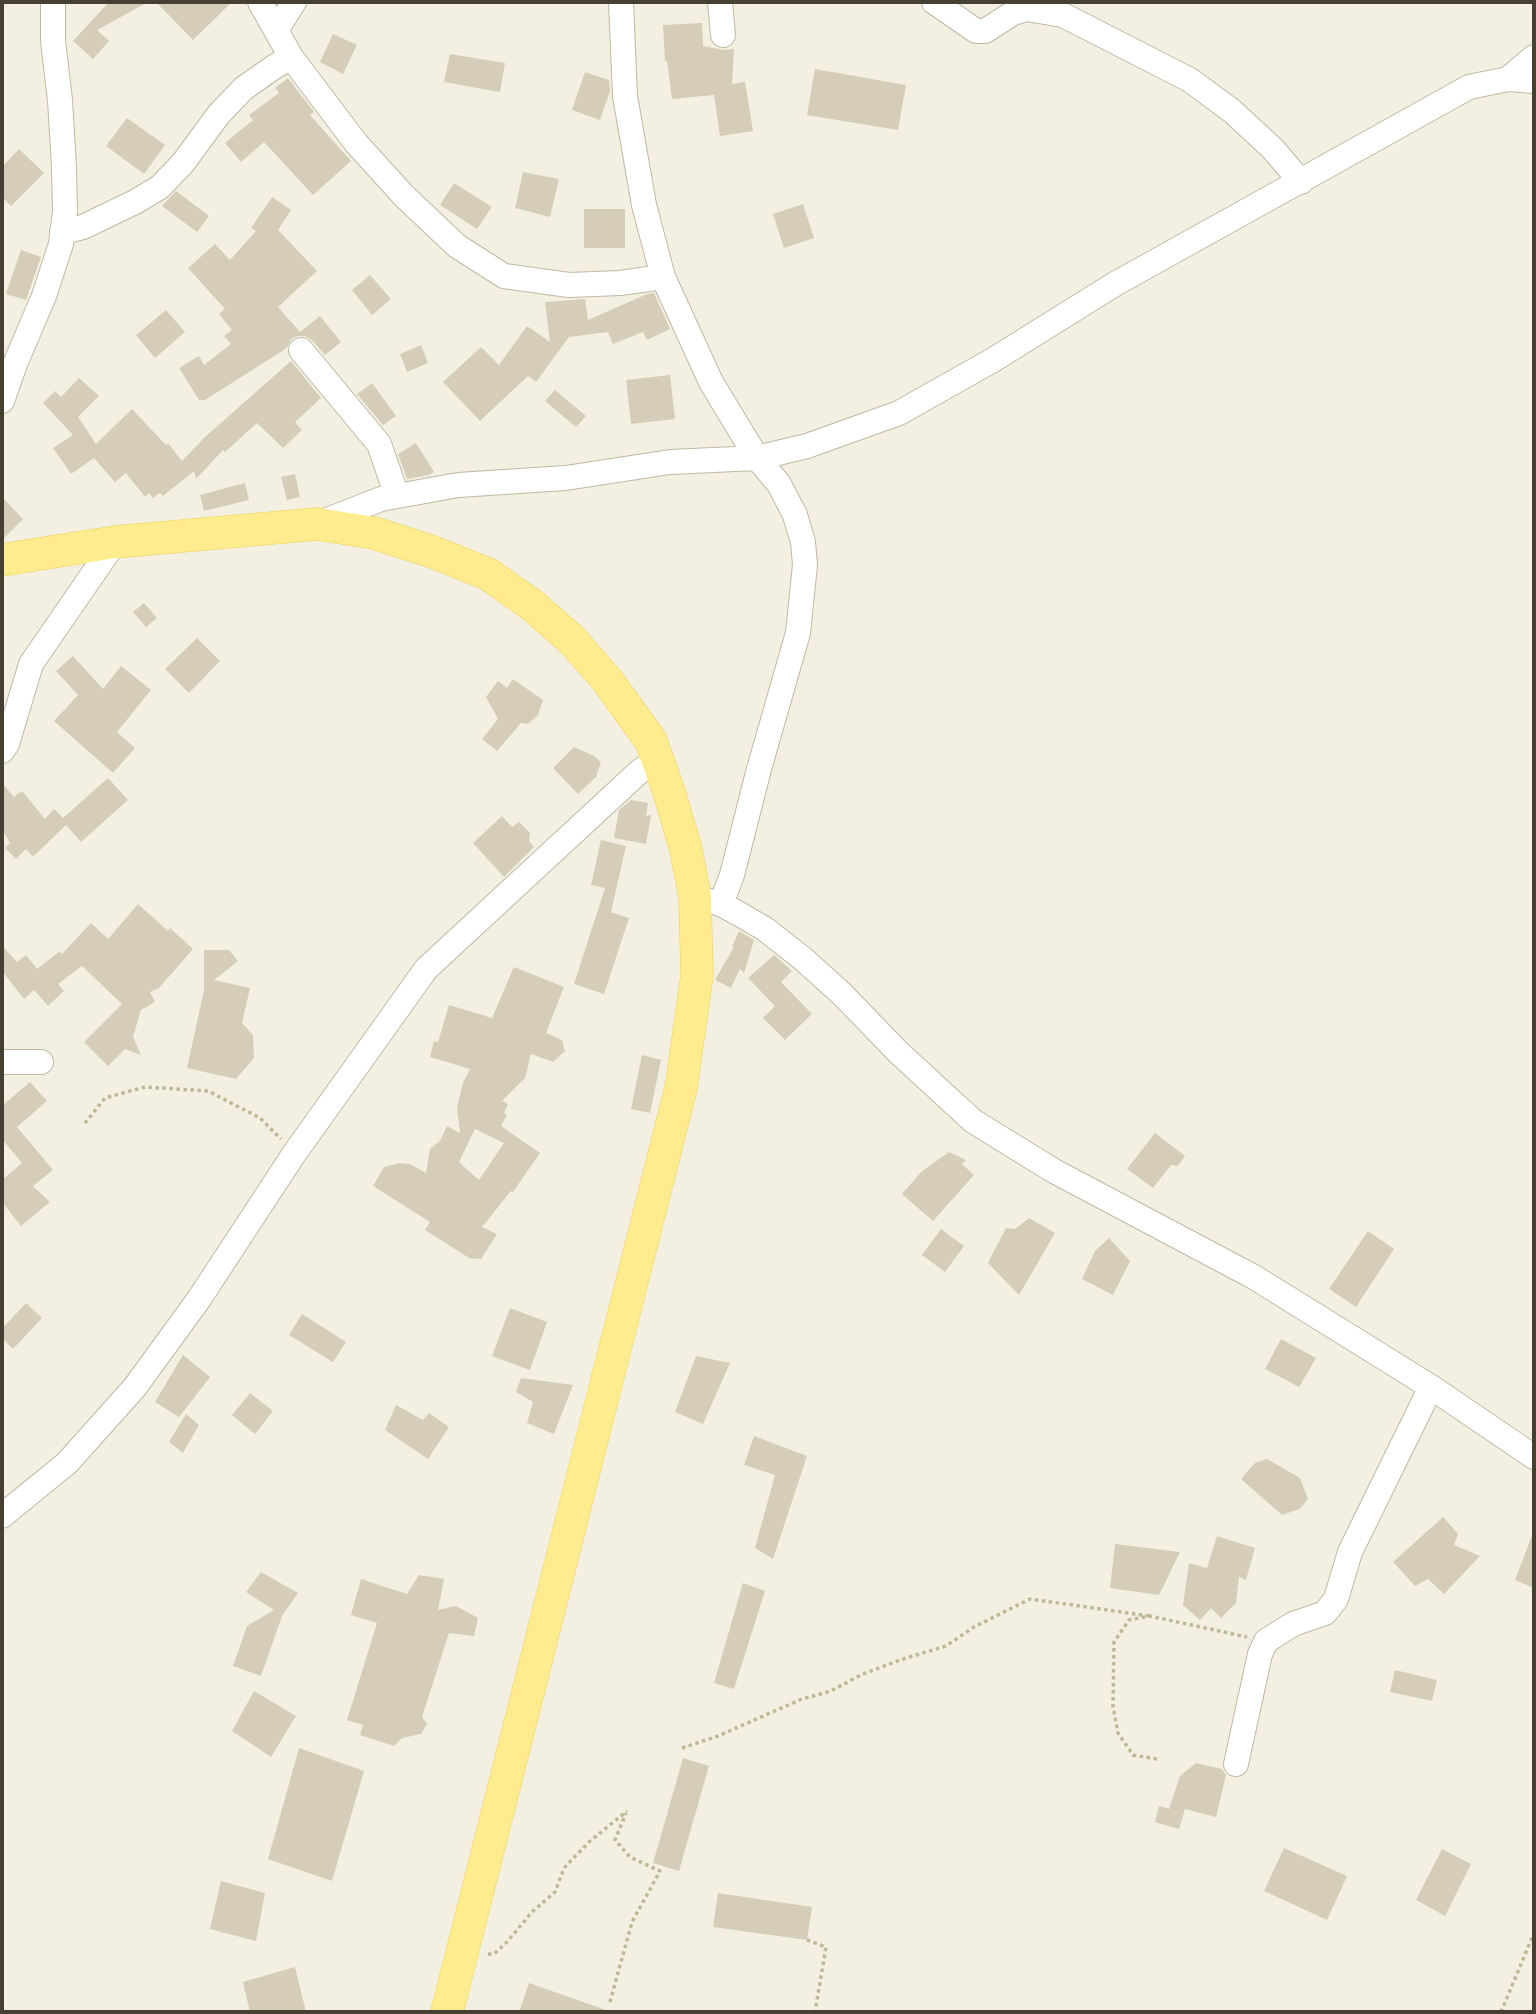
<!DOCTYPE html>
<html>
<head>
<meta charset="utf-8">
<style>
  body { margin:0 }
  #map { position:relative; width:1536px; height:2014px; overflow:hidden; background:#f3f0e2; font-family:"Public Sans",sans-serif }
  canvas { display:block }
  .frame { position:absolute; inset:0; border:4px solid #454032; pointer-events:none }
</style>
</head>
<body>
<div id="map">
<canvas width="1536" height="2014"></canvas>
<div class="frame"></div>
</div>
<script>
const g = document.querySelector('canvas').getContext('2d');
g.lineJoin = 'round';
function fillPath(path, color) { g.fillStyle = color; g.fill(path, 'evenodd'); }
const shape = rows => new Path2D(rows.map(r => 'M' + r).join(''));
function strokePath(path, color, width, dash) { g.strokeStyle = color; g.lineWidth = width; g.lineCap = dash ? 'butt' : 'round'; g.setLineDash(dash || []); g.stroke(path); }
const building = shape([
  [109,2,148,2,97,30,109,41,93,59,73,41],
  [156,2,232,2,193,40],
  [702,23,703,46,724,50,734,49,732,84,745,82,753,131,720,136,714,95,672,99,667,61,665,61,663,25],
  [333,34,357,45,343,74,320,62],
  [450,54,505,63,500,92,444,82],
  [815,69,906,85,898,130,807,115],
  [585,72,609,80,610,91,600,120,572,110],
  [288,78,314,112,310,115,351,161,313,195,264,142,241,162,225,143,253,120,249,115,279,93,275,88],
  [127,118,165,145,144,174,106,146],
  [19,149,44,173,11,206,2,197,2,167],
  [523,172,559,179,550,217,515,208],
  [454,183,492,207,477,229,440,205],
  [176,191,209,216,197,232,162,206],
  [272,197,291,210,278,230,317,271,278,307,300,332,320,316,341,342,325,355,312,340,305,336,298,336,291,339,287,348,205,400,199,400,179,368,199,356,204,365,231,344,224,336,232,330,219,314,225,309,188,268,215,244,230,260,256,231,251,228],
  [803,204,814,238,784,248,773,214],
  [584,209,625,209,625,248,584,248],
  [21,250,41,257,26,300,6,294],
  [370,275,391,299,372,315,352,290],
  [654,293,670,329,647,340,643,332,613,344,608,332,569,337,536,382,528,376,480,421,443,382,481,347,499,365,527,326,550,342,545,302,585,299,588,320,647,294],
  [166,310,185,332,155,358,136,335],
  [421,345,428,363,407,372,400,354],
  [291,361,321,398,295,422,302,430,283,448,257,423,225,452,223,450,196,479,194,471,163,496,160,493,153,498,149,493,145,497,126,473,115,482,94,458,71,474,53,448,73,435,43,403,55,391,61,397,79,378,99,396,78,417,96,444,132,409,166,445,168,443,182,461,205,437],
  [670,375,675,419,631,424,626,380],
  [372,383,396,416,383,425,357,394],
  [555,390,586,416,576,427,545,401],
  [416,443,434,472,429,475,407,479,398,454],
  [295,474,300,497,287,500,281,477],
  [245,483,249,500,204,511,200,495],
  [2,497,23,519,2,540],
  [144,603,157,618,146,627,133,612],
  [197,638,220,661,189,693,165,669],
  [73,656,103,689,121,666,151,690,117,732,135,748,113,773,54,721,78,695,56,671],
  [513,679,543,700,538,715,528,724,521,723,497,751,482,739,498,719,486,697,498,681,507,688],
  [574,747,594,756,601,762,596,777,578,794,553,768],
  [108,778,128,800,81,842,66,825,33,857,26,849,16,859,5,848,10,843,2,829,2,783,14,797,22,791,45,819,54,809,63,818],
  [631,800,648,803,646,816,651,815,646,844,614,838,619,810],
  [502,816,512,827,519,822,530,833,529,841,534,847,504,877,473,843],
  [601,840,626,846,611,912,629,918,604,994,574,984,605,888,591,885],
  [138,904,168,931,170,928,193,949,159,988,150,992,155,1002,141,1010,133,1037,141,1055,125,1049,108,1066,84,1042,122,1004,82,966,58,984,64,991,48,1006,34,990,24,999,2,971,2,946,17,962,26,955,37,969,60,951,62,954,91,923,108,939],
  [739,931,754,940,744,973,740,969,731,988,715,980,734,947,732,947],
  [204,950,229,950,238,961,214,980,250,988,242,1023,253,1035,254,1058,236,1079,187,1068,204,990],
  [774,955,792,971,781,982,812,1014,785,1040,763,1018,775,1006,748,978],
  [514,967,564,987,546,1033,562,1040,565,1051,553,1062,531,1054,525,1078,502,1101,508,1104,504,1113,507,1115,501,1126,540,1153,513,1192,511,1191,482,1227,497,1234,481,1259,469,1258,425,1230,430,1222,373,1186,384,1167,399,1163,410,1164,426,1173,430,1149,440,1141,447,1126,460,1133,457,1107,463,1083,470,1069,430,1057,434,1041,438,1042,449,1005,492,1018],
  [475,1129,504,1143,479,1180,459,1162],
  [642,1055,661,1060,650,1113,631,1109],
  [30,1082,47,1101,17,1127,53,1170,33,1186,50,1202,21,1226,2,1202,2,1180,22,1163,2,1139,2,1106],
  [1155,1133,1185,1156,1178,1166,1171,1165,1153,1188,1127,1169],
  [949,1152,966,1160,962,1164,974,1175,933,1221,902,1194,921,1172],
  [1029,1218,1055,1233,1019,1295,988,1263,1006,1228,1015,1229],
  [941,1229,964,1246,945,1272,922,1255],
  [1368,1231,1394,1249,1356,1307,1329,1289],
  [1109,1238,1130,1261,1113,1295,1082,1279,1095,1251],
  [26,1303,42,1318,13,1349,2,1338,2,1329],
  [510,1308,547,1322,530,1370,492,1356],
  [302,1314,346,1342,333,1362,289,1335],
  [1281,1339,1316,1358,1299,1387,1265,1369],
  [183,1355,210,1377,179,1417,155,1402],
  [696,1356,730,1363,703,1424,675,1412],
  [521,1378,573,1385,554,1434,527,1423,533,1402,516,1392],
  [250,1393,273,1411,255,1434,232,1415],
  [396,1405,423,1420,429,1413,449,1427,428,1459,385,1430],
  [186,1414,199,1425,183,1453,169,1442],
  [754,1436,807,1456,773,1559,755,1548,775,1475,744,1465],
  [1267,1459,1300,1478,1308,1499,1300,1509,1282,1515,1241,1479,1255,1463],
  [1443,1517,1458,1534,1454,1545,1480,1556,1444,1594,1428,1579,1415,1586,1393,1562],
  [1533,1533,1534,1533,1534,1588,1515,1580],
  [1217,1536,1255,1548,1246,1580,1239,1577,1236,1603,1221,1618,1211,1608,1200,1620,1183,1605,1189,1563,1207,1568],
  [1115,1544,1180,1552,1159,1595,1110,1588],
  [261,1572,298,1593,282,1616,261,1676,233,1666,247,1626,274,1610,246,1592],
  [419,1575,444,1579,438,1610,456,1606,478,1618,474,1636,449,1633,422,1717,427,1724,421,1734,402,1738,394,1746,360,1735,363,1725,347,1720,377,1623,351,1615,361,1579,407,1594],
  [743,1583,765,1591,734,1689,714,1683],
  [1395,1670,1437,1680,1432,1701,1390,1692],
  [254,1691,296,1716,271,1757,232,1731],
  [299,1748,364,1771,332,1881,268,1859],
  [683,1758,709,1766,679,1871,653,1863],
  [1196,1763,1222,1769,1226,1775,1216,1817,1185,1809,1179,1829,1155,1822,1159,1806,1169,1809,1180,1776],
  [1284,1848,1347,1876,1327,1920,1264,1891],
  [1442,1849,1471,1864,1445,1916,1416,1900],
  [221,1881,265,1893,256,1941,210,1929],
  [718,1893,812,1907,807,1940,713,1927],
  [295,1967,306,2012,250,2012,243,1982],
  [529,1983,606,2010,606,2012,519,2012]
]);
const path = shape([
  [85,1123,105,1098,145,1087,208,1091,260,1118,281,1139],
  [682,1748,718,1736,802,1699,831,1691,861,1675,900,1660,946,1646,974,1627,1030,1599,1150,1616],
  [1157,1759,1133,1755,1118,1733,1113,1707,1114,1642,1129,1620,1150,1616,1247,1637],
  [807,1940,826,1947,815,2012],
  [488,1954,494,1954,507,1942,532,1912,555,1892,564,1868,589,1842,627,1811],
  [610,2002,632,1922,660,1871,630,1857,615,1840,626,1813],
  [1501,2012,1534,1933]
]);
const minor = shape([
  [260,2,291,57,356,143,404,196,457,246,504,276,569,285,620,283,663,277],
  [621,2,625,96,644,205,663,277,711,382,757,458,779,484,795,515,803,542,805,565,798,633,759,769,732,875,721,904],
  [720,2,723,35],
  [934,2,976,31,985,31,1013,13,1026,9,1063,15,1190,80,1232,111,1273,149,1301,182],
  [277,29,294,2],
  [1508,79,1534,57],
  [62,232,83,227,135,202,160,187,183,163,219,114,244,88,274,67,291,57],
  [301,350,379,444,397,496],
  [2,401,15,364,44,296,61,244,65,211,64,168,60,100,53,41,53,2],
  [317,524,381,499,458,485,566,478,670,462,757,458,807,446,899,413,993,360,1115,284,1469,87,1508,79,1534,81],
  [2,751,7,744,31,664,115,542],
  [695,897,721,904,741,915,765,929,802,958,842,994,898,1052,973,1121,1054,1171,1254,1277,1431,1387,1534,1457],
  [2,1062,41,1062],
  [2,1516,67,1463,135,1387,199,1299,294,1154,426,969,640,771,658,760],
  [1236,1764,1260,1654,1266,1641,1293,1624,1325,1613,1336,1599,1350,1552,1431,1387]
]);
const major = shape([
  [2,560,115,542,317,524,374,533,433,552,488,574,532,605,572,640,607,680,651,741,669,792,686,850,695,897,697,975,681,1088,447,2012]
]);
fillPath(building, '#d5cdb7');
strokePath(minor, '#bfb9a4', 26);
strokePath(major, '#edd156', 33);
strokePath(path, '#c2b794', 3.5, [3.5, 3.5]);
strokePath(minor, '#fff', 24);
strokePath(major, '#ffec8f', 32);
</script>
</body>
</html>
